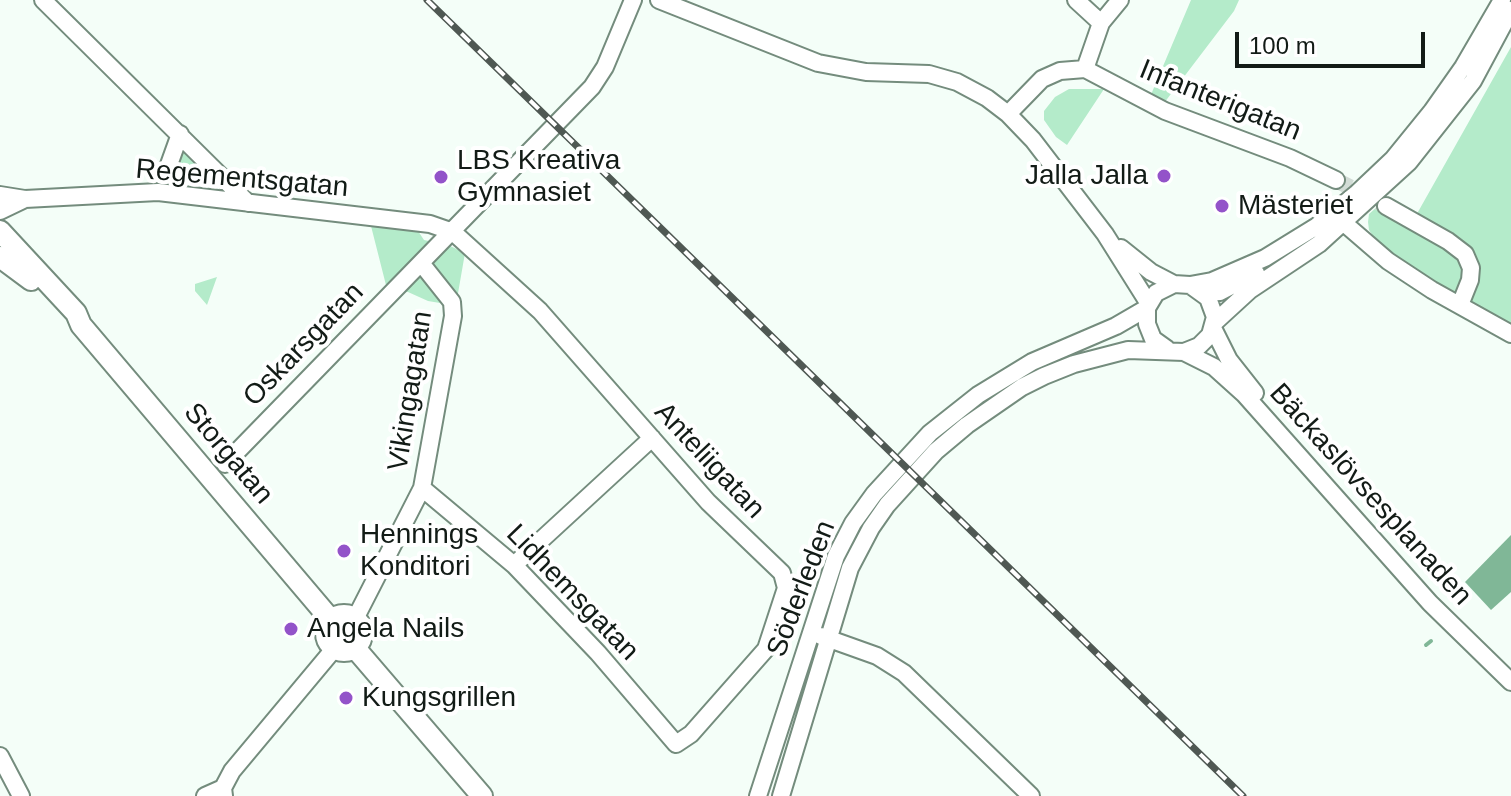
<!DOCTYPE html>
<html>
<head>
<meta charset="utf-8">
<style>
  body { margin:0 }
  #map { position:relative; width:1511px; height:796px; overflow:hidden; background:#f4fef8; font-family:Helvetica,sans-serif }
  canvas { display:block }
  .scale { position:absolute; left:1235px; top:32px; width:190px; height:36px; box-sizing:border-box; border:4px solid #121b16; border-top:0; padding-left:10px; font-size:24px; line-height:28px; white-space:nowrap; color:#121b16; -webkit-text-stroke:6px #fff; paint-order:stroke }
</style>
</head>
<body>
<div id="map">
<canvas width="1511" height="796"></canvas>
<div class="scale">100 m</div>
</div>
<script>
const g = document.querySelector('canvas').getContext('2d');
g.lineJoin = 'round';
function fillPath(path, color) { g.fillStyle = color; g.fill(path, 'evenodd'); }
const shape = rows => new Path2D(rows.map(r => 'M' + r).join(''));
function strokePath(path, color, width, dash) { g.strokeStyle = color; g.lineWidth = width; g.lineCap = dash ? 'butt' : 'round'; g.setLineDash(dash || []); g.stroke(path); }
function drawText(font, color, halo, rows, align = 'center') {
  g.font = font + ' Helvetica,sans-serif'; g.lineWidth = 8; g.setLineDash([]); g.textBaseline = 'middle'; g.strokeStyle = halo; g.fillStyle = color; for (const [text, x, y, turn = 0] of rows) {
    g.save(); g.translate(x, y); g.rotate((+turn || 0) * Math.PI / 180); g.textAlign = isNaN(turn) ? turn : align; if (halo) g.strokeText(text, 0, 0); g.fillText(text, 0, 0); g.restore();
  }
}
const green = shape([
  [1191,0,1239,0,1234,11,1161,107,1150,97],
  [1511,47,1511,334,1401,260,1375,239,1369,230,1368,222,1369,214,1386,199,1414,219],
  [1069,89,1104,89,1067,145,1056,137,1044,120,1044,111,1055,97],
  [185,150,211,178,175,173],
  [371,226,416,228,424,240,448,245,465,253,457,299,446,304,428,301,408,292,388,293],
  [217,277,207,305,195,291,195,284]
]);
const water = shape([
  [1511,535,1511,592,1491,610,1465,582]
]);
const stream = shape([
  [1426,645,1431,641]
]);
const minorTunnel = shape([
  [1336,180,1386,206]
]);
const minor = shape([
  [43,0,248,203],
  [659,0,818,63,866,72,929,74,957,82,987,98,1008,114,1033,140,1105,234,1149,304],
  [1076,0,1101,23],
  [1085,69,1165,111,1290,158,1336,180],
  [1085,69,1101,23,1120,0],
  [1008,114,1042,79,1060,71,1085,69],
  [166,173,180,134],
  [0,195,25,199,158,192,430,224,453,232,540,311,708,502,782,573,786,588,766,649,691,734,676,744,598,653,514,565,422,488],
  [1386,206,1448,241,1465,254,1471,268,1470,280,1460,305],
  [0,211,25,199],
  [1337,217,1388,261,1432,290,1511,334],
  [1121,248,1151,272,1174,284],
  [1204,293,1220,292,1256,273],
  [1214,323,1250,290,1319,244,1409,162,1473,81,1511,10],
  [1213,328,1229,360,1255,393],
  [1167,349,1153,339,1147,324,1147,308,1156,293,1174,284,1190,285,1212,281,1265,258,1317,226,1356,194,1393,159,1432,111,1463,67,1502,0],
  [1184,352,1214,367,1244,394,1430,603,1511,682],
  [225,464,592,87,605,67,633,0],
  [514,565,652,438],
  [355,619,422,488,453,316,452,302,421,263],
  [821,636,877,656,904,673,1031,796],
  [0,756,21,796],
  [205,796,223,788],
  [224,796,223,788,232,771,334,649],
  [758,796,836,556,853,523,874,494,930,433,978,395,1032,362,1116,326,1147,308],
  [781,796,850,568,871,528,887,505,936,451,967,425,1022,387,1044,376,1074,364,1128,350,1184,352,1199,346,1210,335,1215,317,1208,298,1190,285]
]);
const major = shape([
  [0,231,76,313,81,325,331,620],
  [0,257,31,280],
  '326 633a18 18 0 1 1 36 0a18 18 0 1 1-36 0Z',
  [355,648,482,796]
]);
const rail = shape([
  [427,0,1243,796]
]);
const markers = [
  [1164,176,8,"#9353c9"],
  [441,177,8,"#9353c9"],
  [1222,206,8,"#9353c9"],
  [344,551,8,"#9353c9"],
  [291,629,8,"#9353c9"],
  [346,698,8,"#9353c9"]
];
const streetNames = [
  ["Infanterigatan",1220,101,22],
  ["Regementsgatan",242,179,5],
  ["Oskarsgatan",304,345,-46],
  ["Vikingagatan",411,391,-81],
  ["Storgatan",228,454,50],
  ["Anteliigatan",709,461,47],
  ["Bäckaslövsesplanaden",1370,495,48],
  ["Söderleden",802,589,-69],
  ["Lidhemsgatan",572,593,46]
];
const poiNames = [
  ["LBS Kreativa",457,161],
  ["Gymnasiet",457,193],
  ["Jalla Jalla",1148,176,"right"],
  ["Mästeriet",1238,206],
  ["Hennings",360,535],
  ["Konditori",360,567],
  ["Angela Nails",307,629],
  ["Kungsgrillen",362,698]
];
fillPath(green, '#b4ebca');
fillPath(water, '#80b797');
strokePath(stream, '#80b797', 4);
strokePath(minorTunnel, '#d2dcd6', 16, [16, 8]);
strokePath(minor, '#748c7d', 20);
strokePath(major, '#748c7d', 24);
strokePath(minor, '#fff', 16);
strokePath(major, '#fff', 20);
strokePath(rail, '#4f5853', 7);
strokePath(rail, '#fff', 4, [12]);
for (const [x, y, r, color] of markers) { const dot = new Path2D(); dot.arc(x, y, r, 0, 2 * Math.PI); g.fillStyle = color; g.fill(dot); strokePath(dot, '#fff', 3); }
drawText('28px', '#121b16', '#fff', streetNames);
drawText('28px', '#121b16', '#fff', poiNames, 'left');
</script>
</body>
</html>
